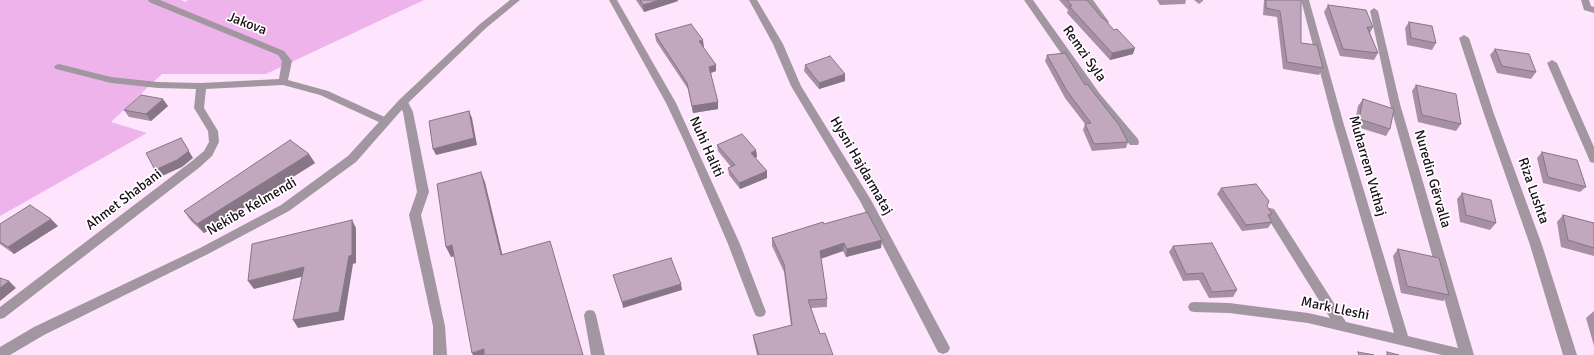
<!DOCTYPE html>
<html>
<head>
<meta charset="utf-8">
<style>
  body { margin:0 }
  canvas { display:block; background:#ffe4fd }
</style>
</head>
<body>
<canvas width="1594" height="355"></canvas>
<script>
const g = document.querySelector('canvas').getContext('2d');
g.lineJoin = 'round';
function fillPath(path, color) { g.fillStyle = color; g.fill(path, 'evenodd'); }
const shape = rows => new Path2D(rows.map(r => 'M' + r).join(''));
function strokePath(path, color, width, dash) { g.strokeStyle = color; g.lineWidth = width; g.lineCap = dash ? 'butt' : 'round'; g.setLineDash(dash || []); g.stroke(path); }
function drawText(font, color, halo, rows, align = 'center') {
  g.font = font + ' Signika,sans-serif'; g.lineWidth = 3.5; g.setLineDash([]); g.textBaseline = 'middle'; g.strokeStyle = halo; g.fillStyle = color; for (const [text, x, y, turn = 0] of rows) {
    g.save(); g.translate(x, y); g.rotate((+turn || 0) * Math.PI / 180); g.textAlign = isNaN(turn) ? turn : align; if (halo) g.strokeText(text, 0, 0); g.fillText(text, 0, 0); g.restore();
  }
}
const green = shape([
  [0,0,181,0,185,2,188,0,424,0,266,74,162,74,111,122,147,133,0,216]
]);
const service = shape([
  [403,99,407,100,413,112,429,192,421,215,445,326,447,355,433,355,433,326,409,215,417,192,403,112,398,102,403,99],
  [590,310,594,311,596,315,605,355,591,355,584,315,586,311,590,310]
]);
const minor = shape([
  [148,0,160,0,284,51,292,61,288,80,328,91,389,119,390,121,389,123,381,123,320,95,283,85,206,89,204,108,218,131,219,142,212,156,200,167,4,318,0,319,0,307,192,161,204,151,209,142,208,131,194,108,196,89,158,88,111,83,56,69,54,67,56,65,59,64,111,77,158,82,201,83,279,79,282,61,278,55,149,2,148,0],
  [609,0,617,0,676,103,740,244,766,312,764,316,760,317,756,316,754,312,728,244,684,141,666,103,609,0],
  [749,0,757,0,783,44,801,86,871,200,948,344,950,348,948,352,943,354,938,352,860,201,791,86,773,44,749,0],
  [1024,0,1033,0,1100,94,1138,139,1139,142,1138,145,1130,145,1092,98,1024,0],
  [1085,0,1093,0,1109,22,1107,24,1101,24,1085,0],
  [1194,0,1203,0,1203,1,1199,4,1194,0],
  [1301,0,1309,0,1344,125,1408,336,1458,348,1390,104,1370,11,1374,8,1378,11,1400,104,1474,355,1442,355,1308,323,1229,313,1194,312,1190,311,1188,307,1190,303,1194,302,1229,303,1308,313,1330,318,1264,212,1266,209,1270,208,1274,209,1346,322,1394,333,1334,125,1301,0],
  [1581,0,1589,0,1591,6,1594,7,1594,13,1584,10,1581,0],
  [1464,35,1469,38,1494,114,1542,245,1577,355,1563,355,1530,245,1484,114,1459,38,1464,35],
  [1552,60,1557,63,1594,147,1594,163,1590,162,1589,159,1547,63,1552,60]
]);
const tertiary = shape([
  [510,0,520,0,486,28,407,104,356,162,289,211,208,254,44,335,10,355,0,355,0,347,34,327,200,248,281,205,348,156,399,100,480,24,510,0]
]);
const wall = shape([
  [636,0,678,0,678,1,644,12],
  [1059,0,1087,0,1133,54,1110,60,1067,13,1068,10],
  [1157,0,1186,0,1185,4,1160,5],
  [1264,0,1301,0,1301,43,1323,68,1319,75,1283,69,1277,17,1263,15],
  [1328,5,1373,27,1370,33,1378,53,1374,60,1340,56,1324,12],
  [1409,22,1436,43,1432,50,1407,45,1405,28],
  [655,34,704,47,703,47,716,65,716,71,711,73,718,109,693,113,688,89,656,41],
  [1495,49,1536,72,1531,79,1497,73,1490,55],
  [1047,55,1085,85,1128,142,1126,148,1092,151,1083,130,1085,124,1065,98,1045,61],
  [805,65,845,81,819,89,804,71],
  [1416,85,1461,124,1456,131,1418,122,1412,91],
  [1363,99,1390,129,1386,136,1354,126,1358,106],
  [168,106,151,121,129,117,124,110],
  [717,145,756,150,757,157,755,158,767,171,767,178,740,189,729,175,728,168,731,167,718,151],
  [1542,152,1586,187,1580,192,1543,183,1537,158],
  [315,163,204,233,191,221,184,211],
  [1221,188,1267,206,1272,214,1270,218,1272,222,1268,228,1242,231,1217,194],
  [1462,193,1496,223,1490,230,1460,222,1457,199],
  [1563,215,1594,223,1594,256,1561,247,1557,222],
  [0,224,58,226,14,254,0,244],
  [824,224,881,248,846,257,843,251,821,259,827,299,827,307,811,308,820,334,833,355,757,355,754,342,753,335,791,326,784,272,772,246,772,238],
  [1173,246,1237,290,1233,297,1209,298,1199,280,1183,281,1169,252],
  [1398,249,1449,295,1443,301,1401,293,1393,256],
  [1594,311,1594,346,1586,318]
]);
const shadedWall = shape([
  [660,0,678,0,678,1,644,12,643,5],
  [703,40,704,47,699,48,699,41],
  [1135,48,1133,54,1110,60,1112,53],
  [716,65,716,71,710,73,709,67],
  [845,74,845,81,819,89,819,83],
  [163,99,168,106,151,121,146,114],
  [718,102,718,109,693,113,692,106],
  [469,111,472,118,477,145,436,155,433,149],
  [181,138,193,158,182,167,160,177,155,170],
  [756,150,757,157,752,159,751,153],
  [309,154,315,163,204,233,197,224],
  [767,171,767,178,740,189,739,183],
  [481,172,485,182,505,265,501,255],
  [51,219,58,226,14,254,8,247],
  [352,220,356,228,356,263,353,264,344,320,298,328,293,320],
  [882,240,881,248,846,257,847,249],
  [844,243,843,251,819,259,820,251],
  [452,245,457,256,451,257,446,247],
  [304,267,309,275,254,289,248,281],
  [9,281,16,288,0,301,0,288],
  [681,284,682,290,623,308,622,302],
  [484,349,486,355,473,355,472,353]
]);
const building = shape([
  [640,0,660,0,643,5,640,0],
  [1067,0,1087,0,1102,18,1104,19,1114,30,1117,29,1135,48,1112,53,1069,6,1072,6,1067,0],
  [1266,0,1301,0,1301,43,1317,45,1323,68,1287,62,1280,11,1266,8,1266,0],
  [1328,5,1366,10,1373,27,1367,27,1378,53,1343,49,1328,5],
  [1409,22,1432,26,1436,43,1411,38,1409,22],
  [691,24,703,40,699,41,716,65,709,67,718,102,692,106,687,83,655,34,691,24],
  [1495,49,1529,54,1536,72,1502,66,1495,49],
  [1065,53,1085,85,1087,84,1119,125,1128,142,1094,144,1085,124,1091,123,1067,91,1047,55,1065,53],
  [830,56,845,74,819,83,805,65,830,56],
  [1416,85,1456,94,1461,124,1422,115,1416,85],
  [141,95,163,99,146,114,124,110,141,95],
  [1363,99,1394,109,1390,129,1359,119,1363,99],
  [469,111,474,138,433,149,429,121,469,111],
  [742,134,756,150,751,153,767,171,739,183,728,168,735,165,717,145,742,134],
  [181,138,189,151,177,160,155,170,146,153,181,138],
  [290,140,309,154,197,224,184,211,290,140],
  [1542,152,1577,160,1586,187,1548,177,1542,152],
  [481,172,501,255,550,241,583,355,484,355,484,349,472,353,452,245,446,247,437,184,481,172],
  [1256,184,1269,201,1267,206,1272,214,1268,215,1272,222,1246,225,1221,188,1256,184],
  [1462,193,1491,200,1496,223,1466,215,1462,193],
  [30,205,51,219,8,247,0,242,0,224,30,205],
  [867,212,882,240,847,249,844,243,820,251,827,299,808,300,820,334,825,333,833,355,759,355,753,335,792,325,784,264,772,238,823,222,824,224,867,212],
  [1563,215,1594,223,1594,248,1568,240,1563,215],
  [352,220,352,255,349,256,339,312,293,320,304,267,248,281,252,244,352,220],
  [1212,243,1237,290,1212,292,1203,273,1186,274,1173,246,1212,243],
  [1398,249,1439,258,1449,295,1407,286,1398,249],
  [671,258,681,284,622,302,613,275,671,258],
  [0,278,9,281,0,288,0,278],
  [1358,352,1374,355,1359,355,1358,352],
  [1387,352,1399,355,1387,355,1387,352]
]);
const streetNames = [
  ["Jakova",247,24,21],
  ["Remzi Syla",1084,54,55],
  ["Nuhi Haliti",706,147,66],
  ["Hysni Hajdarmataj",861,166,60],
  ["Muharrem Vuthaj",1367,166,74],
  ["Nuredin Gërvalla",1432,179,74],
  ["Riza Lushta",1533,191,71],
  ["Ahmet Shabani",124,200,-37],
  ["Nekibe Kelmendi",252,207,-30],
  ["Mark Lleshi",1335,309,12]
];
fillPath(green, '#efb3ec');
fillPath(service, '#a297a1');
fillPath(minor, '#a297a1');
fillPath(tertiary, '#a297a1');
fillPath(wall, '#a690a4');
fillPath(shadedWall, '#877686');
fillPath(building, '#c1a8bf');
strokePath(building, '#877686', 1);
drawText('14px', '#180f18', '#fff', streetNames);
</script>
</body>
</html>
